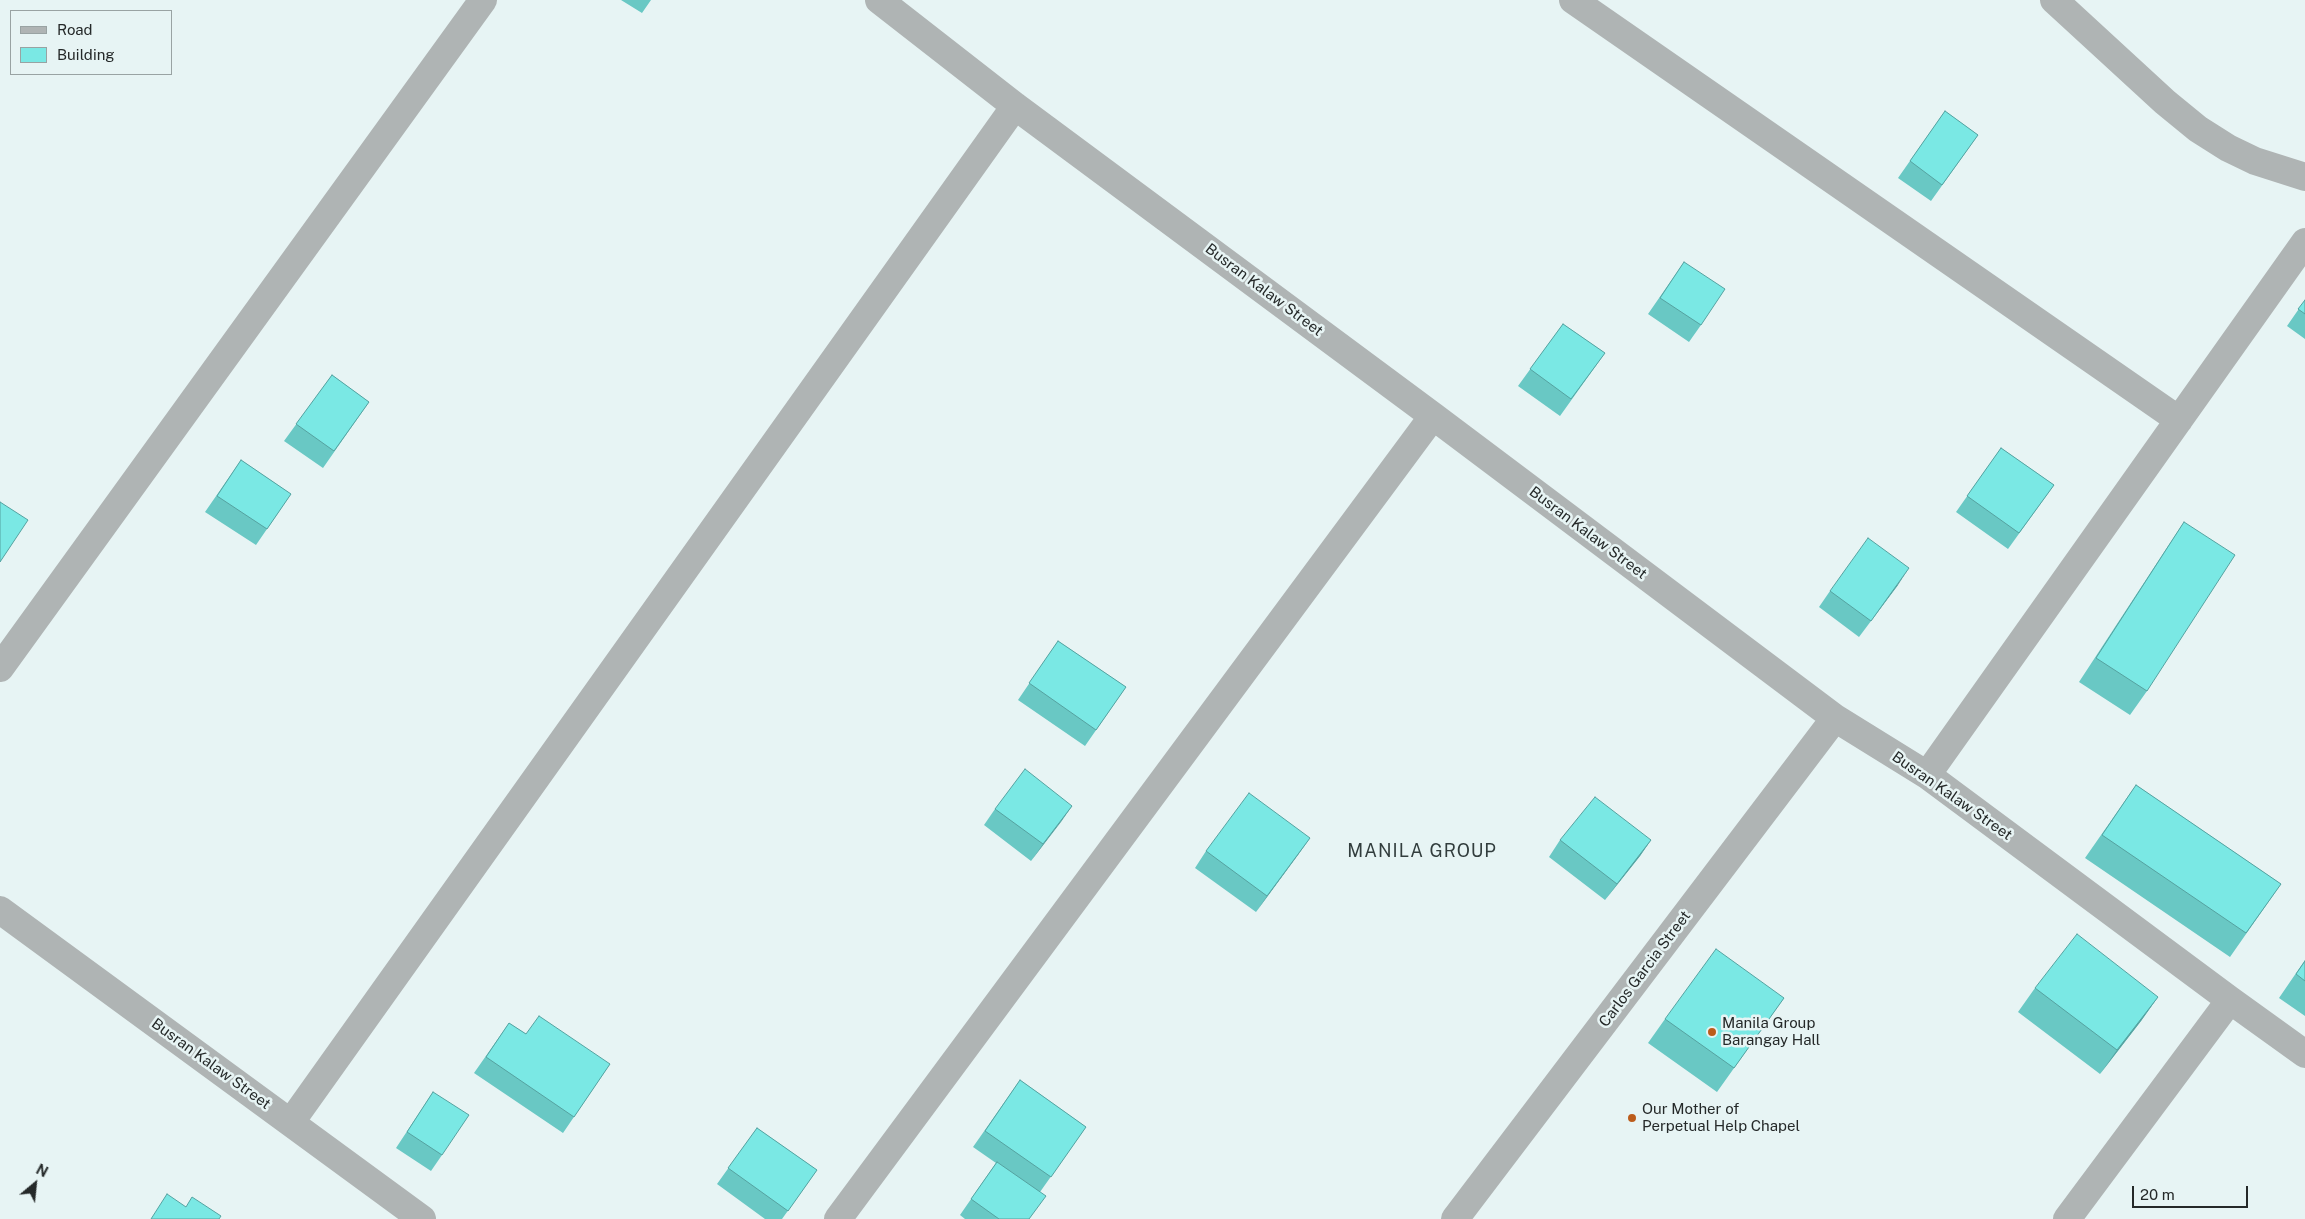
<!DOCTYPE html>
<html>
<head>
<meta charset="utf-8">
<style>
  body { margin:0 }
  #map { position:relative; width:2305px; height:1219px; overflow:hidden; background:#e7f4f4; font-family:"Public Sans",sans-serif }
  canvas { display:block }
  .legend { position:absolute; left:10px; top:10px; width:162px; height:65px; box-sizing:border-box; background:#e7f4f4; border:1px solid #99a3a3; margin:0; padding:6px 9px; list-style:none; font-size:15px; color:#252929 }
  .legend li { display:flex; align-items:center; gap:10px; height:25px }
  .legend b { width:25px; border:1px solid #99a3a3 }
  .north { position:absolute; left:10px; top:1159px; width:50px; height:50px; -webkit-text-stroke:4px #e7f4f4; paint-order:stroke; rotate:28deg; font-size:14px; font-weight:700; line-height:20px; text-align:center; color:#252929 }
  .north::after { content:''; display:block; margin:auto; width:18px; height:22px; background:#252929; clip-path:polygon(50% 0,100% 100%,50% 72%,0 100%) }
  .scale { position:absolute; left:2132px; top:1186px; width:116px; height:22px; box-sizing:border-box; border:2px solid #252929; border-top:0; padding-left:6px; font-size:15px; line-height:18px; white-space:nowrap; color:#252929; -webkit-text-stroke:4px #e7f4f4; paint-order:stroke }
</style>
</head>
<body>
<div id="map">
<canvas width="2305" height="1219"></canvas>
<ul class="legend">
<li><b style="height:6px;background:#afb4b4"></b>Road</li>
<li><b style="height:14px;background:#7ae8e4"></b>Building</li>
</ul>
<div class="north">N</div>
<div class="scale">20 m</div>
</div>
<script>
const g = document.querySelector('canvas').getContext('2d');
g.lineJoin = 'round';
const shape = rows => new Path2D(rows.map(r => 'M' + r).join(''));
function strokePath(path, color, width, dash) { g.strokeStyle = color; g.lineWidth = width; g.lineCap = dash ? 'butt' : 'round'; g.setLineDash(dash || []); g.stroke(path); }
function fillPath(path, color) { g.fillStyle = color; g.fill(path, 'evenodd'); }
function drawText(font, color, halo, rows, align = 'center') {
  g.font = font + ' "Public Sans",sans-serif'; g.lineWidth = 5; g.setLineDash([]); g.textBaseline = 'middle'; g.strokeStyle = halo; g.fillStyle = color; for (const [text, x, y, turn = 0] of rows) {
    g.save(); g.translate(x, y); g.rotate((+turn || 0) * Math.PI / 180); g.textAlign = isNaN(turn) ? turn : align; if (halo) g.strokeText(text, 0, 0); g.fillText(text, 0, 0); g.restore();
  }
}
const minor = shape([
  [879,0,1015,106,1433,416,1835,718,1927,775,2230,1000,2305,1054],
  [1573,0,2179,420],
  [2054,0,2165,102,2198,129,2228,148,2255,161,2305,177],
  [0,668,483,0],
  [1927,775,2305,242],
  [0,910,422,1219],
  [291,1122,1015,106],
  [838,1219,1433,416],
  [1455,1219,1835,718],
  [2067,1219,2230,1000]
]);
const wall = shape([
  [621,0,651,0,642,13],
  [1945,111,1978,135,1931,201,1898,178],
  [1684,262,1701,325,1689,342,1648,314],
  [2305,300,2305,339,2287,326],
  [1563,324,1605,353,1560,416,1518,386],
  [332,375,369,402,323,468,284,441],
  [2001,448,2054,485,2008,549,1956,512],
  [241,460,291,494,256,545,205,512],
  [2184,522,2147,691,2130,715,2079,682,2168,546],
  [1898,585,1859,637,1819,607,1830,591],
  [1058,641,1126,687,1085,746,1018,700],
  [2136,785,2281,884,2230,957,2085,858],
  [1072,806,1031,861,984,825,995,809],
  [1310,838,1256,912,1195,868,1206,851],
  [1560,840,1651,840,1640,856,1605,900,1549,857],
  [2305,960,2305,1016,2279,998],
  [2035,988,2158,997,2141,1021,2100,1074,2018,1012],
  [1784,998,1717,1092,1648,1043,1665,1019],
  [509,1023,526,1034,610,1064,563,1133,474,1073],
  [1020,1080,1086,1127,1040,1192,1029,1219,965,1219,960,1215,996,1163,973,1147],
  [433,1092,442,1155,431,1171,396,1148],
  [757,1128,817,1170,782,1219,765,1219,717,1184]
]);
const shadedWall = shape([
  [1909,568,1898,585,1859,637,1871,621],
  [1072,806,1061,822,1031,861,1043,844],
  [1310,838,1298,855,1256,912,1267,896],
  [1651,840,1640,856,1605,900,1617,884],
  [2158,997,2141,1021,2100,1074,2117,1050]
]);
const building = shape([
  [1945,111,1978,135,1942,185,1910,161,1945,111],
  [1684,262,1725,289,1701,325,1660,298,1684,262],
  [2305,300,2305,314,2298,309,2305,300],
  [1563,324,1605,353,1571,399,1530,369,1563,324],
  [332,375,369,402,334,451,296,424,332,375],
  [2001,448,2054,485,2019,533,1967,496,2001,448],
  [241,460,291,494,267,529,217,496,241,460],
  [0,502,28,520,0,562,0,502],
  [2184,522,2235,555,2147,691,2096,658,2184,522],
  [1868,538,1909,568,1871,621,1830,591,1868,538],
  [1058,641,1126,687,1096,730,1029,683,1058,641],
  [1025,769,1072,806,1043,844,995,809,1025,769],
  [2136,785,2281,884,2246,933,2102,835,2136,785],
  [1249,793,1310,838,1267,896,1206,851,1249,793],
  [1595,797,1651,840,1617,884,1560,840,1595,797],
  [2077,934,2158,997,2117,1050,2035,988,2077,934],
  [1716,949,1784,998,1734,1068,1665,1019,1716,949],
  [2305,961,2305,981,2296,974,2305,961],
  [539,1016,610,1064,574,1117,486,1057,509,1023,526,1034,539,1016],
  [1020,1080,1086,1127,1051,1177,985,1131,1020,1080],
  [433,1092,469,1115,442,1155,407,1132,433,1092],
  [757,1128,817,1170,788,1211,728,1168,757,1128],
  [997,1162,1046,1196,1029,1219,999,1219,971,1199,997,1162],
  [167,1194,186,1207,192,1197,221,1216,219,1219,151,1219,167,1194]
]);
const markers = [
  [1712,1032,5,"#bc5c1b"],
  [1632,1118,5,"#bc5c1b"]
];
const streetNames = [
  ["Busran Kalaw Street",1264,290,37],
  ["Busran Kalaw Street",1588,533,37],
  ["Busran Kalaw Street",1952,796,35],
  ["Carlos Garcia Street",1645,969,-53],
  ["Busran Kalaw Street",211,1064,36]
];
const poiNames = [
  ["Manila Group",1722,1023],
  ["Barangay Hall",1722,1040],
  ["Our Mother of",1642,1109],
  ["Perpetual Help Chapel",1642,1126]
];
const quarterNames = [
  ["MANILA GROUP",1422,851]
];
strokePath(minor, '#afb4b4', 28);
fillPath(wall, '#69c8c4');
fillPath(shadedWall, '#55a2a0');
fillPath(building, '#7ae8e4');
strokePath(building, '#55a2a0', 1);
for (const [x, y, r, color] of markers) { const dot = new Path2D(); dot.arc(x, y, r, 0, 2 * Math.PI); g.fillStyle = color; g.fill(dot); strokePath(dot, '#e7f4f4', 2); }
drawText('15px', '#252929', '#e7f4f4', streetNames);
drawText('15px', '#252929', '#e7f4f4', poiNames, 'left');
g.letterSpacing = '1px';
drawText('18px', '#323d3d', '#e7f4f4', quarterNames);
g.letterSpacing = '0px';
</script>
</body>
</html>
